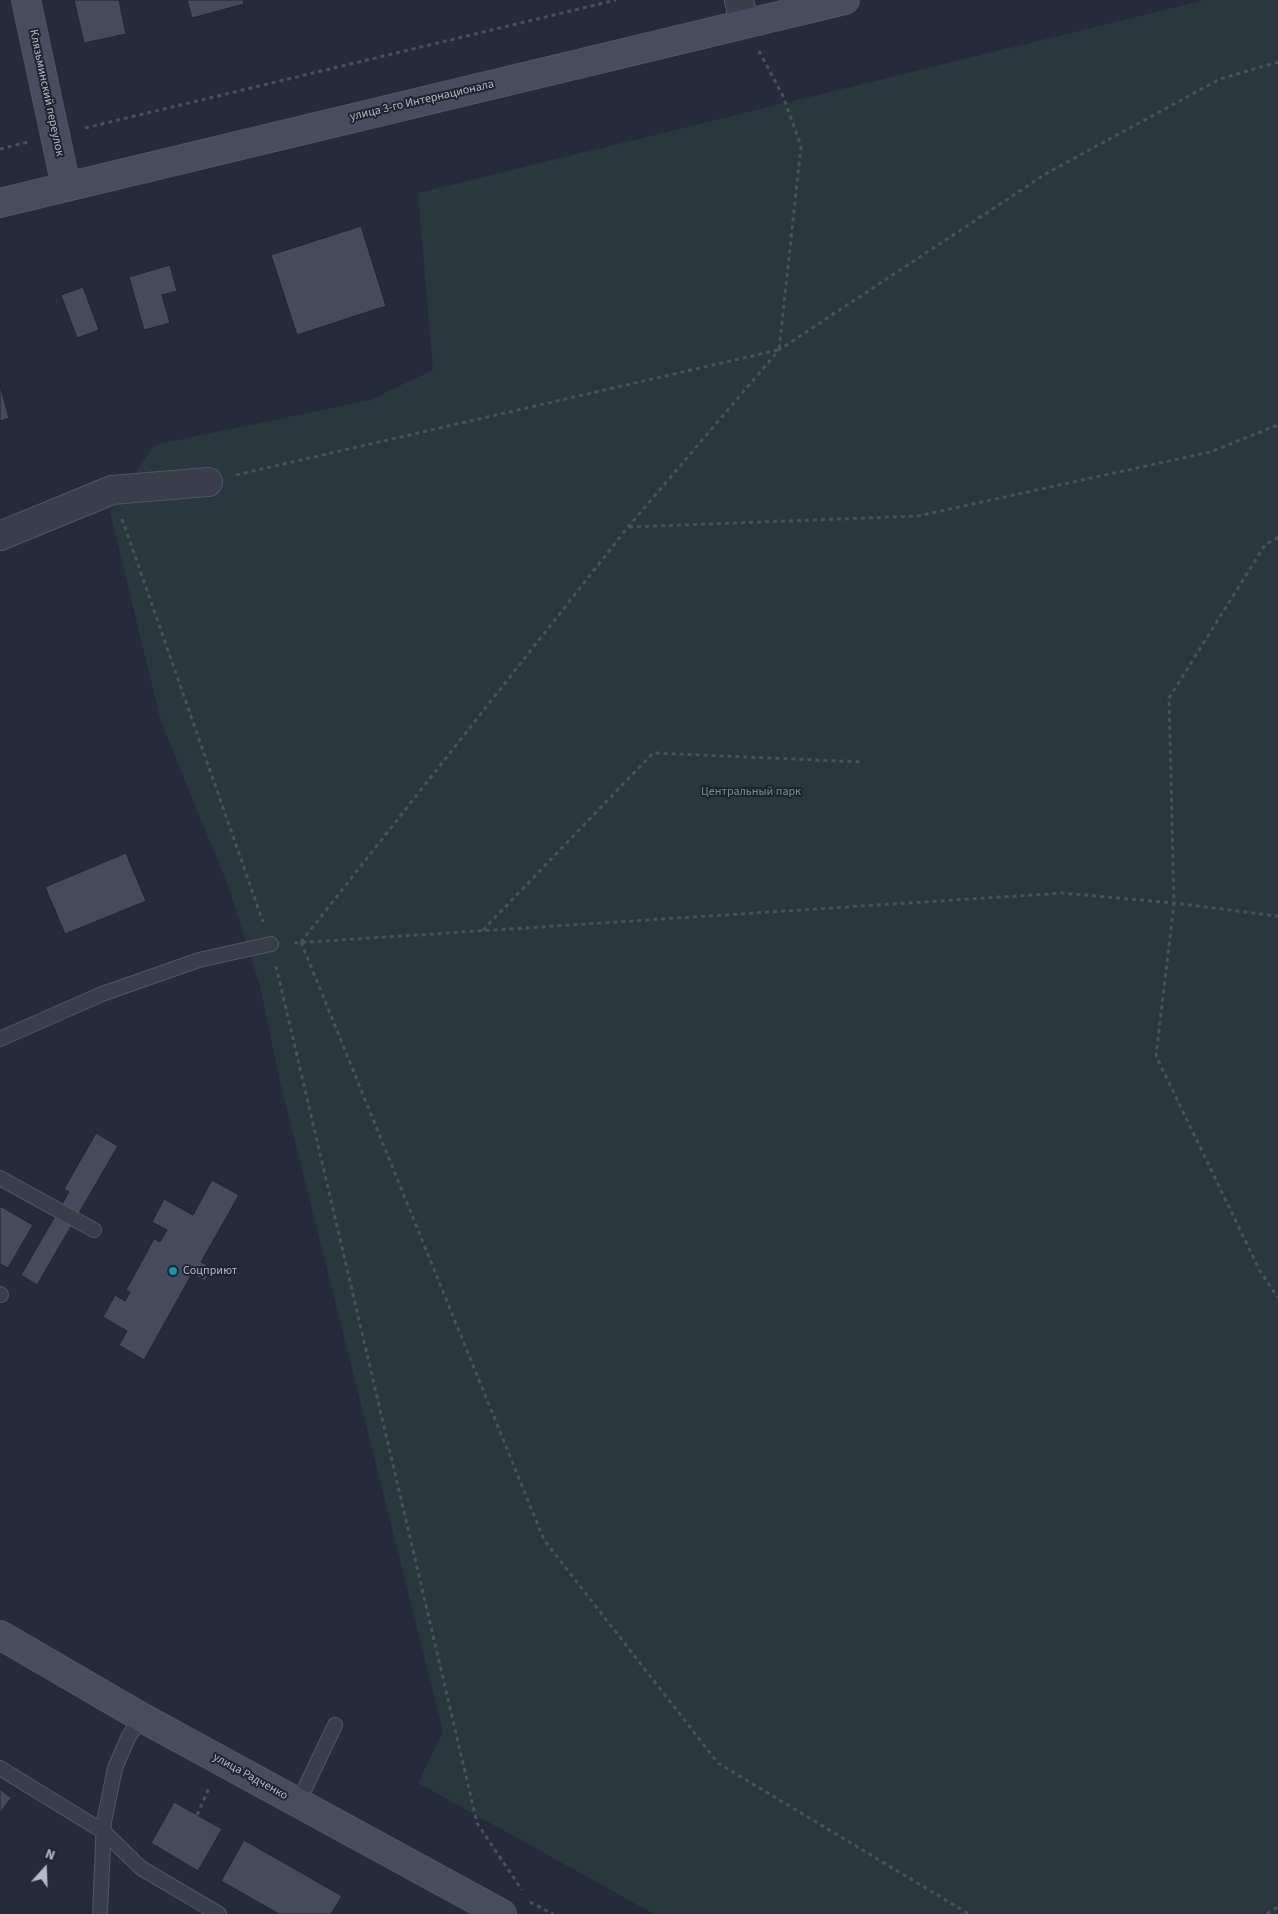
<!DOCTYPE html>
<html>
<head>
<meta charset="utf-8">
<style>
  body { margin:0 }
  #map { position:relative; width:1278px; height:1914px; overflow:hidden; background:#262b3b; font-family:"Source Sans 3",sans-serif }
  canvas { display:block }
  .north { position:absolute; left:20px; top:1844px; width:50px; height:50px; -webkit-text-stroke:4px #1f2330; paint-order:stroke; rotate:20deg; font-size:14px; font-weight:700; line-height:20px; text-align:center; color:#b5b9c6 }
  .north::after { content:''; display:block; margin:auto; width:18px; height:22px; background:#b5b9c6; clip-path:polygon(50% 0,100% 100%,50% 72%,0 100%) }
</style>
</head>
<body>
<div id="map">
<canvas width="1278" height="1914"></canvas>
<div class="north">N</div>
</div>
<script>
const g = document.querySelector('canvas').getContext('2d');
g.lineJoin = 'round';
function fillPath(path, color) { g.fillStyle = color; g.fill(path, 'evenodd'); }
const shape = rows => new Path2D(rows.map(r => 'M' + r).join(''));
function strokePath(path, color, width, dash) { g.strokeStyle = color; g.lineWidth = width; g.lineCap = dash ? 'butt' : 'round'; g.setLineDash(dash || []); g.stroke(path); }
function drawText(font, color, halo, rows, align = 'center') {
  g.font = font + ' "Source Sans 3",sans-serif'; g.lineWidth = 4; g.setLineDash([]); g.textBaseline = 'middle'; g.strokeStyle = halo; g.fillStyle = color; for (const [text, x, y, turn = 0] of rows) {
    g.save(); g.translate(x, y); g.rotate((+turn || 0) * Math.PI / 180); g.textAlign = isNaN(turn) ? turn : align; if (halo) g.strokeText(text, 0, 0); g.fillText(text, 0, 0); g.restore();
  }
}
const green = shape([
  [1205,0,1278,0,1278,1914,654,1914,418,1783,443,1731,280,1082,260,986,229,888,161,722,110,512,154,445,370,400,433,370,418,193]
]);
const building = shape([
  [74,0,119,0,126,34,84,43,74,0],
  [187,0,243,0,244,4,192,18,187,0],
  [361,226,386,306,297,335,271,255,361,226],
  [170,265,177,291,162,295,170,323,144,330,129,277,170,265],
  [83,287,99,330,77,338,61,295,83,287],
  [0,385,9,418,0,421,0,385],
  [126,853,146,901,65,934,45,887,126,853],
  [96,1133,118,1146,37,1285,21,1275,69,1192,64,1189,96,1133],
  [212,1180,239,1195,201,1262,212,1268,205,1281,192,1274,144,1360,119,1345,127,1331,103,1317,115,1295,125,1301,130,1292,126,1290,154,1239,160,1242,167,1230,152,1222,164,1199,193,1215,212,1180],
  [0,1206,33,1225,8,1268,0,1264,0,1206],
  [0,1789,11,1798,0,1813,0,1789],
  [174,1802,222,1829,198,1871,151,1843,174,1802],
  [244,1840,342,1896,331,1914,279,1914,221,1881,244,1840]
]);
const path = shape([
  [759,51,783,96,801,146,779,350],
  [85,128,616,0],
  [0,149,28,142],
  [236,475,778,350],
  [122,519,263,922],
  [629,527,918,516,1210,452,1278,425],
  [1278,537,1265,545,1169,698,1174,903,1156,1056,1260,1271,1278,1298],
  [483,930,653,753,863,762],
  [301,942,628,527,779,350,1047,173,1220,79,1278,62],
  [301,942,544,1540,718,1763,969,1914],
  [294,943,1062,893,1174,903,1278,916],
  [276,966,477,1823,522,1890],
  [197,1815,209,1788],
  [530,1902,553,1914],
  [1267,1914,1278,1907]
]);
const lane = shape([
  [0,1039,102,994,199,960,271,944],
  [0,1178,94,1230],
  [0,1294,1,1295],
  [0,1768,104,1832,141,1868,219,1914],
  [298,1803,335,1725],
  [100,1914,104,1822,115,1768,128,1738,141,1717]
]);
const street = shape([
  [739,0,744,23],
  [0,536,112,490,208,482]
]);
const secondary = shape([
  [26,0,66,186],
  [0,203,845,0],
  [0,1635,141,1717,502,1914]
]);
const markers = [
  [173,1271,5,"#0f9aa8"]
];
const streetNames = [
  ["Клязьминский переулок",46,93,78],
  ["улица 3-го Интернационала",422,101,-13],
  ["улица Радченко",250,1777,29]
];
const parkNames = [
  ["Центральный парк",751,792]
];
const poiNames = [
  ["Соцприют",183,1271]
];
fillPath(green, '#29383d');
fillPath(building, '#454b5c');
strokePath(building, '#212532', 1);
strokePath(lane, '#525663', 16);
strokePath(street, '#525663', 30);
strokePath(secondary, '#525663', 30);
strokePath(path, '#465359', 3, [4, 4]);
strokePath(lane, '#3a3e4b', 14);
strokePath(street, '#3a3e4b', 28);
strokePath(secondary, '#484c5e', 28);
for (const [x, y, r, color] of markers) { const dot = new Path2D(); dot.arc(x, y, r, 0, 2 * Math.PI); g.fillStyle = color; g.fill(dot); strokePath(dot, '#1f2330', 2); }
drawText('12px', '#b5b9c6', '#1f2330', streetNames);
drawText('12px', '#6f957e', '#1f2330', parkNames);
drawText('12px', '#b5b9c6', '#1f2330', poiNames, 'left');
</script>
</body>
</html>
